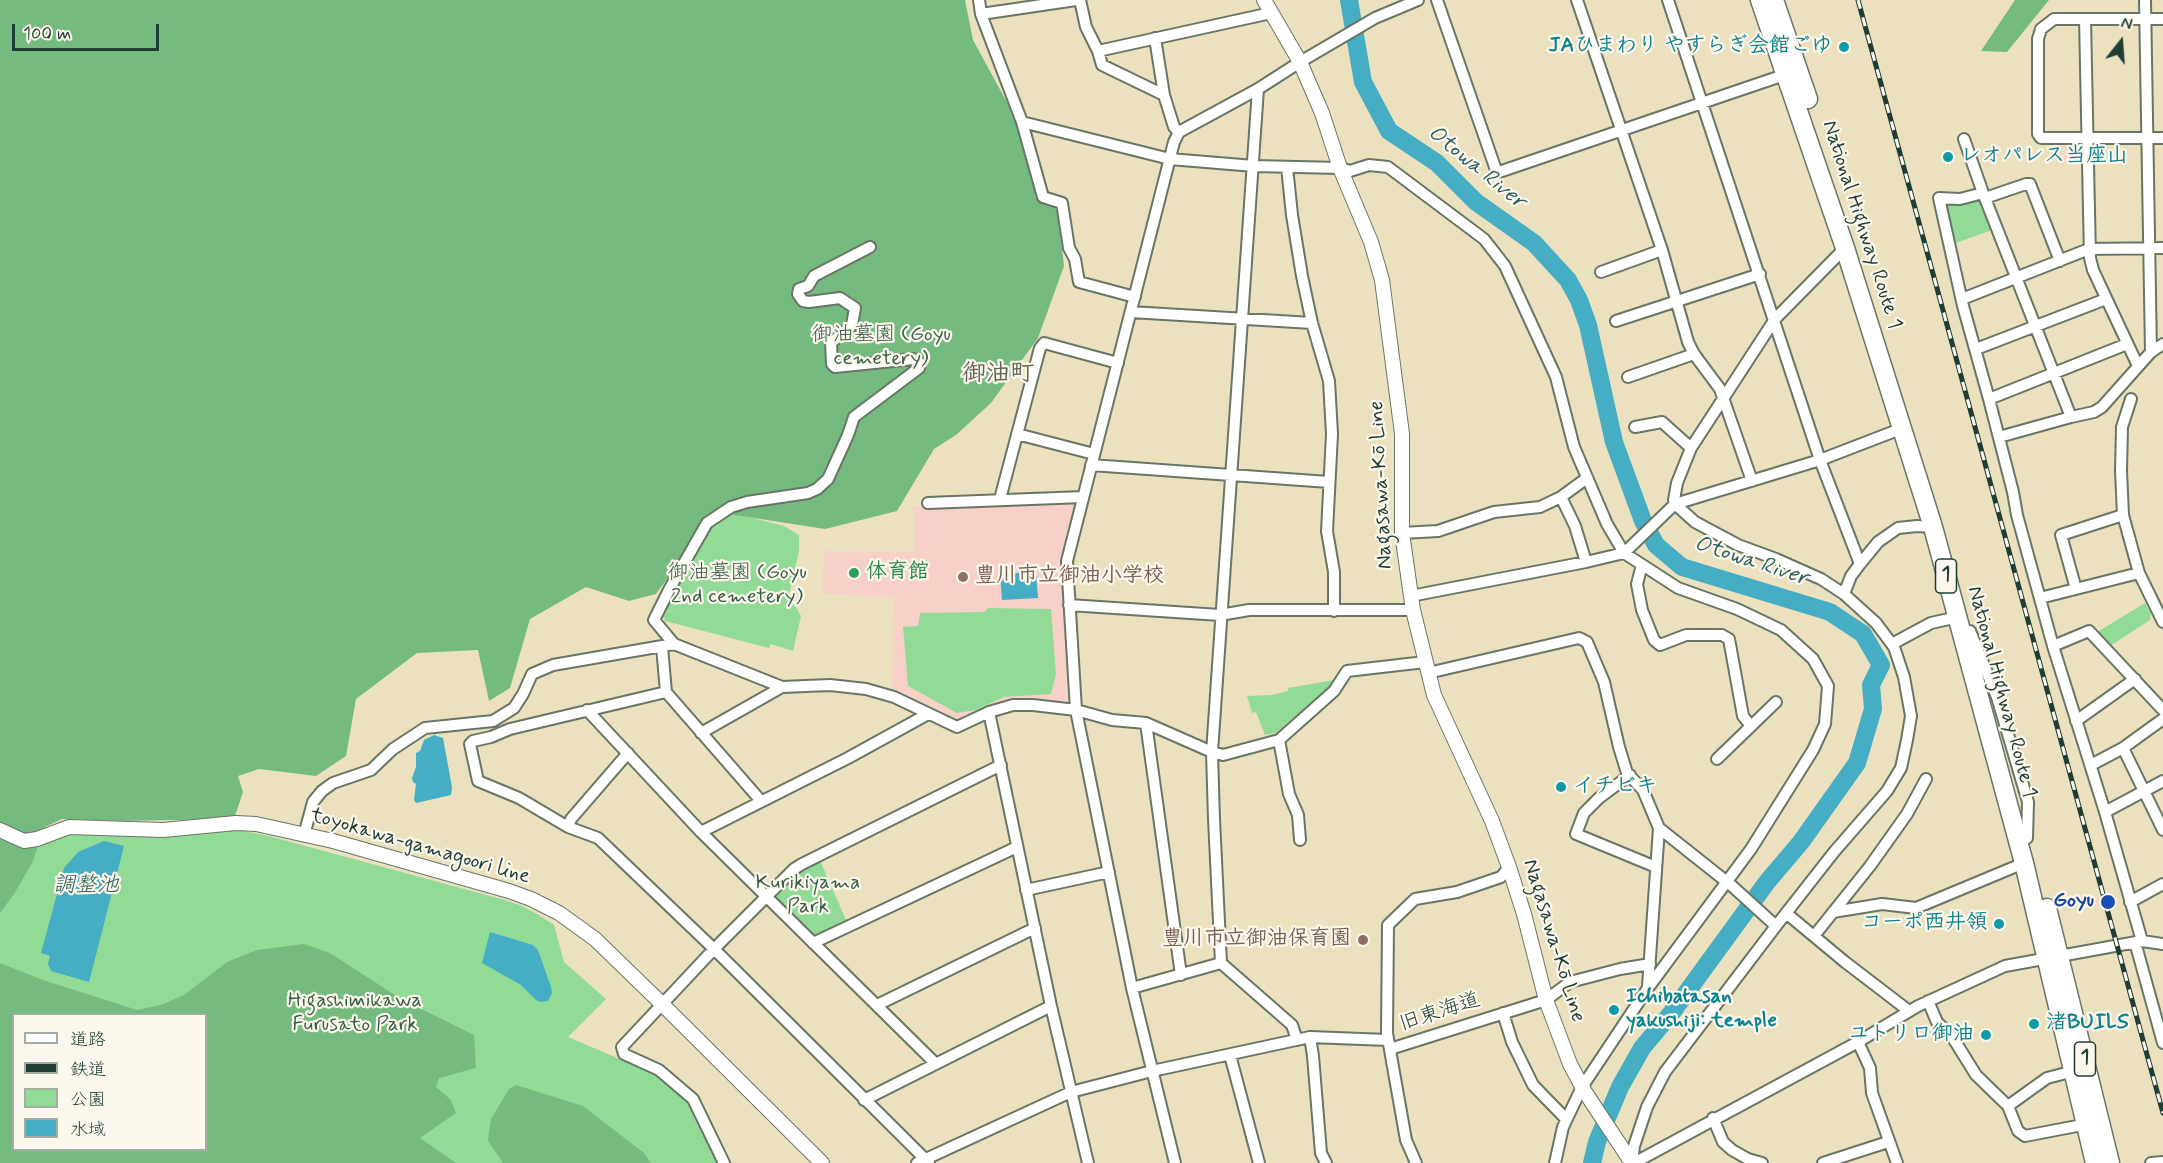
<!DOCTYPE html>
<html>
<head>
<meta charset="utf-8">
<style>
  body { margin:0 }
  #map { position:relative; width:2163px; height:1163px; overflow:hidden; background:#ece1bf; font-family:Mynerve,"Klee One",sans-serif }
  canvas { display:block }
  .legend { position:absolute; left:12px; top:1013px; width:195px; height:138px; box-sizing:border-box; background:#fbf7ec; border:2px solid #a3ada2; margin:0; padding:8px 10px; list-style:none; font-size:18px; color:#1f3d34 }
  .legend li { display:flex; align-items:center; gap:12px; height:30px }
  .legend b { width:30px; border:2px solid #a3ada2 }
  .north { position:absolute; left:2091px; top:12px; width:60px; height:60px; -webkit-text-stroke:4px #fbf7ec; paint-order:stroke; rotate:17deg; font-size:16px; font-weight:700; line-height:24px; text-align:center; color:#1f3d34 }
  .north::after { content:''; display:block; margin:auto; width:21px; height:27px; background:#1f3d34; clip-path:polygon(50% 0,100% 100%,50% 72%,0 100%) }
  .scale { position:absolute; left:12px; top:24px; width:147px; height:27px; box-sizing:border-box; border:3px solid #1f3d34; border-top:0; padding-left:8px; font-size:18px; line-height:21px; white-space:nowrap; color:#1f3d34; -webkit-text-stroke:4px #fbf7ec; paint-order:stroke }
</style>
</head>
<body>
<div id="map">
<canvas width="2163" height="1163"></canvas>
<ul class="legend">
<li><b style="height:8px;background:#fff"></b>道路</li>
<li><b style="height:8px;background:#1f3d34"></b>鉄道</li>
<li><b style="height:16px;background:#92db96"></b>公園</li>
<li><b style="height:16px;background:#45adc4"></b>水域</li>
</ul>
<div class="north">N</div>
<div class="scale">100 m</div>
</div>
<script>
const g = document.querySelector('canvas').getContext('2d');
g.lineJoin = 'round';
function fillPath(path, color) { g.fillStyle = color; g.fill(path, 'evenodd'); }
const shape = rows => new Path2D(rows.map(r => 'M' + r).join(''));
function strokePath(path, color, width, dash) { g.strokeStyle = color; g.lineWidth = width; g.lineCap = dash ? 'butt' : 'round'; g.setLineDash(dash || []); g.stroke(path); }
function drawText(font, color, halo, rows, align = 'center') {
  g.font = font + ' Mynerve,"Klee One",sans-serif'; g.lineWidth = 4.5; g.setLineDash([]); g.textBaseline = 'middle'; g.strokeStyle = halo; g.fillStyle = color; for (const [text, x, y, turn = 0] of rows) {
    g.save(); g.translate(x, y); g.rotate((+turn || 0) * Math.PI / 180); g.textAlign = isNaN(turn) ? turn : align; if (halo) g.strokeText(text, 0, 0); g.fillText(text, 0, 0); g.restore();
  }
}
const built = shape([
  [1076,500,1061,566,1069,704,1063,707,1003,706,958,719,892,688,893,598,822,593,824,551,914,552,913,506]
]);
const green = shape([
  [1979,197,1992,230,1953,244,1944,199],
  [727,514,737,514,784,526,799,535,799,551,789,595,801,616,793,651,771,644,769,648,665,621,663,612,712,523],
  [2145,603,2151,614,2150,620,2110,646,2106,645,2094,634],
  [988,608,1051,609,1056,674,1051,694,1004,697,976,710,957,713,908,686,903,627,918,626,920,613,985,612],
  [1334,680,1328,688,1276,733,1265,735,1256,712,1252,713,1247,696,1271,695,1288,691,1288,688],
  [228,828,265,835,505,900,520,905,537,914,554,925,564,962,606,999,568,1037,655,1074,690,1103,718,1163,0,1163,0,835,54,837,76,834,182,836],
  [14,1014,206,1014,206,1150,14,1150],
  [819,858,846,920,812,936,773,897,803,866]
]);
const forest = shape([
  [0,0,965,0,973,40,1015,117,1037,201,1057,207,1064,266,1038,338,991,403,956,435,934,449,897,511,825,529,715,512,656,594,629,601,586,587,530,619,510,688,489,701,478,650,417,653,356,699,346,756,316,776,259,769,238,776,243,792,234,819,118,821,62,819,45,827,32,863,14,894,0,913],
  [2015,0,2049,0,2007,52,1981,51],
  [304,944,330,953,401,999,474,1035,476,1068,439,1078,436,1087,451,1100,456,1113,420,1138,456,1163,0,1163,0,963,43,980,137,1010,161,1005,184,995,227,962,257,950],
  [14,1014,206,1014,206,1150,14,1150],
  [516,1085,583,1106,644,1153,651,1163,503,1163,488,1141,489,1132,491,1119,509,1089]
]);
const water = shape([
  [1036,572,1038,598,1002,600,1000,574],
  [434,735,443,738,452,787,451,795,416,803,414,800,416,784,413,782,412,778,416,767,416,753,420,751,424,740],
  [104,841,124,846,89,982,51,971,48,964,50,956,41,953,64,868,78,852],
  [490,932,533,945,538,950,551,987,552,993,548,1001,541,1002,536,1000,521,985,482,963]
]);
const river = shape([
  [1349,0,1363,82,1389,131,1437,163,1476,202,1534,243,1568,280,1579,300,1588,325,1614,442,1643,521,1656,545,1682,567,1830,612,1863,634,1881,665,1871,685,1873,709,1857,763,1801,842,1767,882,1673,1011,1642,1048,1620,1087,1597,1142,1592,1163]
]);
const street = shape([
  [979,0,981,14,1022,122],
  [1080,0,1086,27,1098,51,1102,65,1164,95,1174,127,1179,132],
  [1437,0,1496,170,1499,172,1787,74],
  [1577,0,1662,250,1688,342,1694,354,1720,389,1752,481],
  [1668,0,1820,460,1860,564,1851,576,1844,594],
  [2145,0,2151,352],
  [981,14,1076,0],
  [2085,19,2090,258,2093,270,2138,366],
  [2163,19,2054,19,2041,29,2038,39,2038,134,2041,138,2163,138],
  [1155,38,1164,95],
  [1098,51,1271,13],
  [1258,89,1212,752,1214,819,1221,963,1292,1025,1297,1040],
  [1964,139,1983,193,2071,417,2094,412,2102,407,2151,352,2163,344],
  [1287,167,1292,215,1302,276,1312,323,1329,381,1332,434,1327,531,1334,572,1334,611],
  [1983,193,1960,199,1939,198,1963,306,1989,399],
  [1985,198,2026,184,2030,184,2060,261],
  [870,247,814,276,808,286,799,289,798,294,803,301,809,302,840,298,855,308,852,325,831,343,832,364,835,367,913,359,920,363,919,368,854,417,848,435,828,479,817,489,808,493,747,502,731,507,707,523,670,588,654,620,674,644,782,687,830,685,866,689,894,697,957,727,989,712,1013,705,1033,705,1076,710,1112,720,1146,723,1212,752,1223,755,1279,740,1334,691,1347,671,1425,662],
  [1601,272,1662,250],
  [1135,297,1079,282,1075,259,1069,248,1062,203,1043,197,1022,122,1170,159,1254,166,1340,168,1350,171,1369,165,1388,167,1484,239,1505,266,1556,377,1574,447,1607,524,1624,553,1678,588,1737,609,1781,630,1813,659,1828,686,1825,724,1813,750,1751,849,1648,988,1582,1087,1563,1127,1555,1163],
  [1962,299,2089,249,2163,248],
  [1131,312,1312,323],
  [1616,321,1760,274],
  [2127,344,1989,399,2013,492,2017,515,2053,646,2105,812,2142,941],
  [1976,349,2106,299],
  [1628,377,1694,354],
  [2131,399,2122,427,2121,471,2123,515,2139,573,2163,622],
  [1635,427,1662,422,1691,448],
  [1017,434,1094,454],
  [1999,437,2071,417],
  [1091,465,1329,482],
  [1561,497,1575,526,1586,562],
  [1000,499,1040,348,1044,343,1118,363],
  [928,503,1083,497],
  [1402,533,1438,531,1494,512,1540,507,1561,497,1587,478],
  [1860,564,1878,542,1898,528,1917,526,1933,527],
  [1642,565,1637,584,1642,610,1654,640,1660,645,1686,635,1722,635,1729,639,1743,716,1751,726],
  [2076,589,2061,535,2123,515],
  [1411,596,1586,562,1624,553,1675,504,1820,460,1903,428],
  [2040,598,2139,573],
  [1069,605,1220,615,1249,610,1413,610],
  [1970,631,1997,697,2028,802,2027,838],
  [1892,644,1931,623,1958,617],
  [2053,646,2089,631,2163,710],
  [662,647,666,692],
  [1428,673,1579,638,1587,642,1604,682,1619,747,1627,773,1643,790,1659,828,1648,986],
  [587,710,701,832,936,1064],
  [989,712,1051,1006,1088,1163],
  [2076,721,2135,679],
  [1146,723,1181,975],
  [701,733,782,687],
  [1279,740,1289,794,1298,815,1300,840],
  [2123,748,2163,830],
  [628,753,571,819,568,827,598,838,714,949,794,869,802,864,1001,765],
  [1717,759,1776,702],
  [2091,765,2123,748,2163,719],
  [1630,775,1599,798,1584,813,1576,834,1656,867],
  [2105,812,2163,781],
  [568,827,519,798,478,781,470,744,473,741,491,737,510,729,666,692,761,801],
  [1659,828,1732,886,1776,926],
  [701,832,848,758,928,714],
  [304,835,313,802,322,791,333,783,371,770,393,749,425,728,493,721,514,708,523,694,532,674,553,665,674,644],
  [1026,890,1109,872],
  [2130,902,2163,884],
  [1833,912,1882,904,1916,908,2024,863],
  [1786,913,1845,962,1909,1011],
  [1814,936,1870,866,1907,814,1926,779],
  [2135,942,2163,1043],
  [813,943,1017,847],
  [1132,988,1221,963],
  [1928,1001,1937,1022,1953,1038,1976,1075,2008,1106,2047,1078,2074,1071],
  [877,1005,1035,928],
  [1503,1013,1512,1042,1533,1085,1566,1119],
  [1310,1037,1313,1056,1321,1153,1326,1163],
  [1858,1042,1870,1068,1872,1093,1897,1163],
  [1390,1049,1546,1000,1570,982,1620,969,1650,964],
  [1230,1055,1259,1163],
  [864,1100,1051,1006],
  [2008,1106,2018,1131,2025,1136,2077,1126],
  [1713,1118,1723,1142,1732,1150,1748,1159,1762,1163],
  [724,1163,693,1099,659,1070,624,1054,622,1047,714,949,929,1163],
  [917,1163,1071,1092,1152,1071,1310,1037,1388,1040],
  [1175,1163,1132,988,1076,710,1067,561,1174,142,1179,132,1258,89,1300,62,1375,18,1418,0],
  [1416,1163,1406,1140,1387,1033,1388,925,1415,899,1457,892,1501,877,1509,867],
  [1632,1163,1634,1146,1647,1107,1665,1072,1776,926,1834,852,1887,791,1901,768,1907,740,1911,716,1904,677,1894,647,1876,623,1844,594,1821,579,1776,559,1738,545,1695,522,1675,504,1674,500,1677,483,1691,448,1775,319,1845,248],
  [1634,1163,1858,1042,1918,1006,2005,966,2142,941,2163,944],
  [1823,1163,1888,1142],
  [2151,1163,2163,1162]
]);
const secondary = shape([
  [1264,0,1300,62,1322,113,1340,168,1371,242,1382,280,1402,434,1402,533,1413,610,1434,695,1492,821,1509,867,1524,914,1546,1000,1570,1064,1585,1092,1632,1163],
  [0,830,24,841,37,839,69,827,163,830,236,823,256,824,333,841,509,891,531,899,559,913,595,939,662,1004,822,1163]
]);
const highway = shape([
  [1760,0,1845,248,1933,527,2024,863,2095,1163],
  [1774,0,1808,99],
  [2047,908,2110,1163]
]);
const rail = shape([
  [1858,0,2163,1113]
]);
const markers = [
  [1844,47,6,"#0f9aa8"],
  [1948,157,6,"#0f9aa8"],
  [854,573,6,"#2e9e5b"],
  [963,577,6,"#8d6e63"],
  [1561,787,6,"#0f9aa8"],
  [2108,902,8,"#1a4fb4"],
  [1999,924,6,"#0f9aa8"],
  [1363,940,6,"#8d6e63"],
  [1614,1010,6,"#0f9aa8"],
  [2034,1024,6,"#0f9aa8"],
  [1986,1035,6,"#0f9aa8"]
];
const shields = [
  [1946,576,21],
  [2085,1059,21]
];
const shieldNames = [
  ["1",1946,576],
  ["1",2085,1059]
];
const cultureNames = [
  ["JAひまわり やすらぎ会館ごゆ",1832,47,"right"],
  ["レオパレス当座山",1960,157],
  ["イチビキ",1573,787],
  ["コーポ西井領",1987,924,"right"],
  ["Ichibatasan",1626,998],
  ["yakushiji: temple",1626,1022],
  ["渚BUILS",2046,1024],
  ["ユトリロ御油",1974,1035,"right"]
];
const streetNames = [
  ["National Highway Route 1",1861,225,72],
  ["Nagasawa-Kō Line",1382,485,-93],
  ["National Highway Route 1",2001,692,75],
  ["toyokawa-gamagoori line",420,847,16],
  ["Nagasawa-Kō Line",1553,941,73],
  ["旧東海道",1440,1013,-18]
];
const parkNames = [
  ["御油墓園 (Goyu",881,336],
  ["cemetery)",881,360],
  ["御油墓園 (Goyu",737,574],
  ["2nd cemetery)",737,598],
  ["Kurikiyama",808,884],
  ["Park",808,908],
  ["Higashimikawa",355,1002],
  ["Furusato Park",355,1026]
];
const leisureNames = [
  ["体育館",866,573]
];
const educationNames = [
  ["豊川市立御油小学校",975,577],
  ["豊川市立御油保育園",1351,940,"right"]
];
const transitNames = [
  ["Goyu",2094,902]
];
const waterNames = [
  ["Otowa River",1476,168,39],
  ["Otowa River",1751,562,18],
  ["調整池",86,886]
];
const quarterNames = [
  ["御油町",998,375]
];
fillPath(built, '#f7d1c7');
fillPath(green, '#92db96');
fillPath(forest, '#75bb7f');
fillPath(water, '#45adc4');
strokePath(river, '#45adc4', 18);
strokePath(street, '#677665', 14);
strokePath(secondary, '#677665', 16);
strokePath(highway, '#677665', 21);
strokePath(street, '#fff', 10);
strokePath(secondary, '#fff', 14);
strokePath(highway, '#fff', 18);
strokePath(rail, '#1f3d34', 5);
strokePath(rail, '#fbf7ec', 3, [9]);
for (const [x, y, r, color] of markers) { const dot = new Path2D(); dot.arc(x, y, r, 0, 2 * Math.PI); g.fillStyle = color; g.fill(dot); strokePath(dot, '#fbf7ec', 2); }
for (const [x, y, w] of shields) { const box = new Path2D(); box.roundRect(x - w / 2, y - 17, w, 34, 4.5); g.fillStyle = '#fbf7ec'; g.fill(box); strokePath(box, '#1f3d34', 1.5); }
drawText('bold 20px', '#1f3d34', null, shieldNames);
drawText('bold 21px', '#0d838f', '#fbf7ec', cultureNames, 'left');
drawText('21px', '#1f3d34', '#fbf7ec', streetNames);
drawText('21px', '#365d48', '#fbf7ec', parkNames);
drawText('bold 21px', '#27864d', '#fbf7ec', leisureNames, 'left');
drawText('bold 21px', '#785e54', '#fbf7ec', educationNames, 'left');
drawText('bold 21px', '#164399', '#fbf7ec', transitNames, 'right');
drawText('italic 22px', '#2a5f5f', '#fbf7ec', waterNames);
drawText('bold 24px', '#646658', '#fbf7ec', quarterNames);
</script>
</body>
</html>
